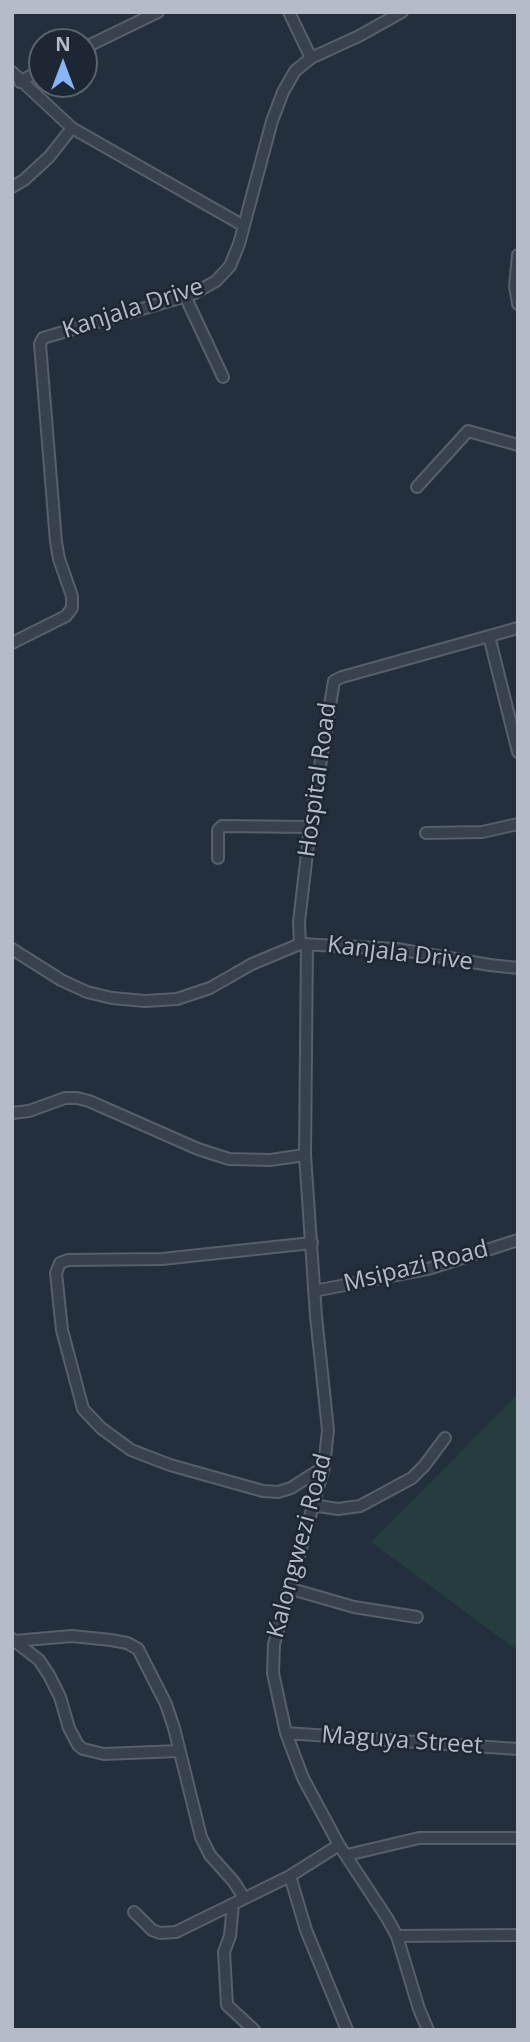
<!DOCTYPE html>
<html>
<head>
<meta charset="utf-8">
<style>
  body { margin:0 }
  #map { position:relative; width:530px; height:2042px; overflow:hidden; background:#242f3e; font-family:"Open Sans",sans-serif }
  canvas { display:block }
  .frame { position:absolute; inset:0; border:14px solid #b4bcc9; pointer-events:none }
  .north { position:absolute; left:28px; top:28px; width:70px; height:70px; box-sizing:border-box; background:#1d2633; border:2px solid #59626f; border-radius:50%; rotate:0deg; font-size:19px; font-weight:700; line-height:28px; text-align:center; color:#b4bcc9 }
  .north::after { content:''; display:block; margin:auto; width:24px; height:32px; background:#8ab4f8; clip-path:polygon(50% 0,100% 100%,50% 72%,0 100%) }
</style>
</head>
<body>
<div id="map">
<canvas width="530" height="2042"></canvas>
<div class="frame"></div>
<div class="north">N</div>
</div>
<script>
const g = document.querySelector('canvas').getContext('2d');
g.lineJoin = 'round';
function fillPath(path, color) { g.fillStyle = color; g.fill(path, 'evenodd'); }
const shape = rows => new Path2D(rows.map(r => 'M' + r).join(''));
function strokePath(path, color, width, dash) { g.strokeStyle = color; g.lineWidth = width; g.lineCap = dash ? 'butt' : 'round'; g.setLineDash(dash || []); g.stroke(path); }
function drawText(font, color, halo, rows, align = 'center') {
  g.font = font + ' "Open Sans",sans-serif'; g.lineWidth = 5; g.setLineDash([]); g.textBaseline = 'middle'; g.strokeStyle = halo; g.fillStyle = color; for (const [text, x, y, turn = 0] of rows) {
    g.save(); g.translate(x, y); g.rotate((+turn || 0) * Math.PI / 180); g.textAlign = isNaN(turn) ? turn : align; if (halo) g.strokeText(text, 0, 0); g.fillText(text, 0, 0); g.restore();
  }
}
const green = shape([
  [518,1394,518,1646,514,1648,371,1542]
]);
const minor = shape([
  [289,12,311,58],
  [84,48,158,12],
  [12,72,72,128,244,226],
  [20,82,42,69],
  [12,187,24,180,49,157,72,128],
  [518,255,515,286,518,304],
  [185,296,223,377],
  [417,487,468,431,518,445],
  [489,636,518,752],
  [12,643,66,616,72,608,72,596,59,559,56,542,40,344,43,338,193,294,216,281,230,266,239,244,272,121,283,92,295,71,311,58,359,36,402,12],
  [426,833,482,832,518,824],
  [218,858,218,830,222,826,310,827],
  [300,944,299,922,310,827,334,681,342,677,518,628],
  [307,944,305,1155,316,1316,328,1430,324,1467,274,1644,273,1673,286,1733,303,1778,339,1845,387,1918,397,1936,419,2009,428,2030],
  [12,949,61,980,87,992,112,998,145,1001,177,999,210,988,252,964,300,944,397,949,490,965,518,968],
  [12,1113,29,1111,65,1098,77,1098,89,1101,198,1149,229,1159,270,1160,305,1155],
  [312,1243,162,1259,68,1260,60,1263,56,1273,62,1330,83,1409,101,1428,131,1450,170,1465,263,1491,278,1492,291,1488,324,1467],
  [314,1291,428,1269,518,1240],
  [312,1505,338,1509,360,1506,412,1478,424,1466,445,1438],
  [288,1588,354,1607,417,1617],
  [12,1639,39,1660,49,1675,60,1697,69,1728,78,1745,83,1749,104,1754,179,1751],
  [14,1641,72,1636,111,1640,127,1643,138,1649,166,1704,174,1728,201,1837,210,1855,234,1882,244,1898],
  [286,1733,518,1749],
  [347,1855,419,1838,518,1838],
  [290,1876,306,1930,347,2030],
  [233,1904,230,1936,224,1952,227,2005,254,2030],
  [134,1912,152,1930,160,1933,176,1932,290,1876,339,1845],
  [397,1936,518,1935]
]);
const streetNames = [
  ["Kanjala Drive",133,309,-18],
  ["Hospital Road",318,780,-82],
  ["Kanjala Drive",400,954,7],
  ["Msipazi Road",416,1267,-14],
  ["Kalongwezi Road",300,1546,-75],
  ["Maguya Street",402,1741,4]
];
fillPath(green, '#263c3f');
strokePath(minor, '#565f6c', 14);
strokePath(minor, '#38414e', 10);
drawText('24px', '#b4bcc9', '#1d2633', streetNames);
</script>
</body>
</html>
